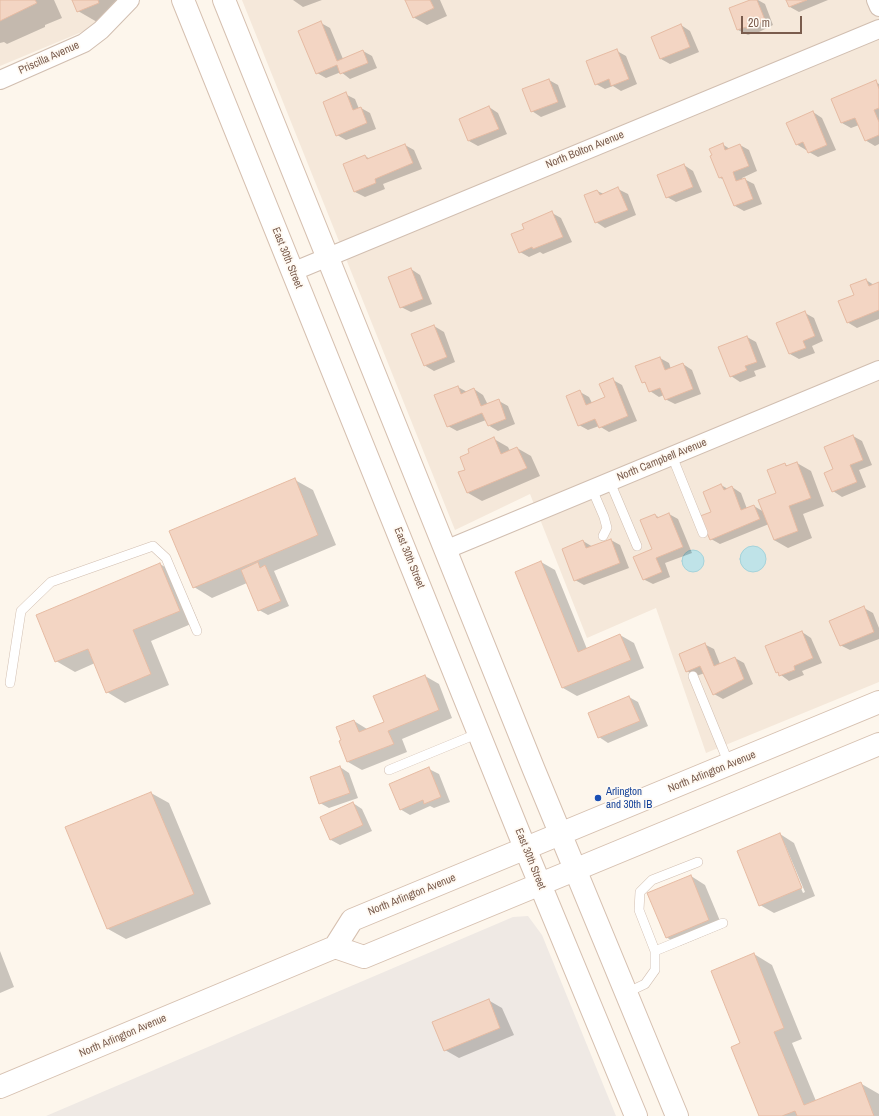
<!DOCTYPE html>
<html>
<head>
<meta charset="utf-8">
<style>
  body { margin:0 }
  #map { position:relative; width:879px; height:1116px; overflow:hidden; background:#fdf6ec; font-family:"Archivo Narrow",sans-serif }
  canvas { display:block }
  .scale { position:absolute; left:741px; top:16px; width:61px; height:18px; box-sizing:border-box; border:2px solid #7a5c4d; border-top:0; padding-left:5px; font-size:12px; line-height:14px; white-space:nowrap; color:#7a5c4d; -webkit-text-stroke:3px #fffaf3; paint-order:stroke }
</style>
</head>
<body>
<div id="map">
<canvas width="879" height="1116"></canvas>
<div class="scale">20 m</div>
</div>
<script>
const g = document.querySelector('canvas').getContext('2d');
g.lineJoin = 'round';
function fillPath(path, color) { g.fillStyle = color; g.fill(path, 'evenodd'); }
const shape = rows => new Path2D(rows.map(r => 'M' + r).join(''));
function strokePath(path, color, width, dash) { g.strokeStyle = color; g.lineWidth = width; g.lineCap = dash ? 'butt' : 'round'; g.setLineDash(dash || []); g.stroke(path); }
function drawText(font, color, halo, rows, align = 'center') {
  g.font = font + ' "Archivo Narrow",sans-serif'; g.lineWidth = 3.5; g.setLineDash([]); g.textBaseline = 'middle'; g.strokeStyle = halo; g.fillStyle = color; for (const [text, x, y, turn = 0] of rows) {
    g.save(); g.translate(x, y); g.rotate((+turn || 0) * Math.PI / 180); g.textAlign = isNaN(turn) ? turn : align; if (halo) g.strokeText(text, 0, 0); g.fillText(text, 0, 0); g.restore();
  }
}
const residential = shape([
  [0,0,116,0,89,29,0,66],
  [242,0,879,0,879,682,706,753,656,608,587,638,530,494,455,530]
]);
const industrial = shape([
  [528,916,542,935,616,1116,46,1116,513,917]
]);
const water = shape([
  '740 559a13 13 0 1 1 26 0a13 13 0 1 1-26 0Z',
  '682 561a11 11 0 1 1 22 0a11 11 0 1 1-22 0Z'
]);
const shadow = shape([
  [0,0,54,0,62,18,45,25,45,27,7,44,4,42,0,43],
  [73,0,117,0,124,18,104,26,78,11],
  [293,0,322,0,303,7],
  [406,0,440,0,447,16,427,25,413,17],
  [752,0,758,0,765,4,773,25,757,33,755,32,748,35,738,30],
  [787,0,828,0,799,12,790,7],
  [321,23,330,28,343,59,363,51,372,56,377,68,350,79,341,72,326,78,317,73],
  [681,25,690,31,699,52,670,64,661,59,652,37],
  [617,51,626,56,637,84,621,91,613,86,605,89,596,84],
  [549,80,558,85,566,107,541,117,532,111],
  [875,82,879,84,879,144,875,146,865,140,859,125,851,128,842,123],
  [345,94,355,99,359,109,361,108,370,113,376,129,346,140,337,135],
  [489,107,498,113,507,134,478,146,469,141],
  [813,112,822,118,836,150,818,157,809,152,808,149,806,150,796,144],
  [722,144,730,149,740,145,749,150,757,171,742,178,742,180,744,179,754,184,762,204,744,211,735,206,725,180,720,178,713,156],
  [405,145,414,150,422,169,383,184,385,189,365,197,355,192,344,165,365,156,370,159],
  [684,165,693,171,702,192,676,202,667,197],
  [618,189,628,194,636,215,605,228,596,222,597,191,604,194],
  [552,213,561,218,572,242,543,254,540,252,529,257,520,252,525,229],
  [411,269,420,275,432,304,411,312,401,307],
  [866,280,874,285,879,283,879,319,857,328,847,322],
  [805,313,814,318,823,341,812,346,815,353,799,359,790,354,778,324],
  [434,326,444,332,455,362,434,371,424,365],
  [747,337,756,342,766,367,754,371,756,376,740,382,731,376],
  [660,358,669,363,671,369,683,364,692,370,701,394,675,404,665,399,664,395,659,397,650,391,647,384,643,382],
  [613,380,622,385,637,421,609,432,599,426,588,430,579,425,580,392,589,397,592,403,606,397],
  [458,387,467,392,474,389,483,395,488,405,499,401,508,406,515,424,498,431,488,425,486,420,457,431,448,426],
  [853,436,862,441,872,465,859,470,866,487,842,497,833,491,835,469],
  [494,439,508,447,510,451,517,448,531,456,540,476,482,501,468,493,459,473,466,470,471,453],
  [797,463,811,471,824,506,803,514,812,538,788,548,774,540,769,524,720,544,711,539,712,512,721,485,728,489,732,487,741,493,747,509,754,506,764,512,777,494,784,464,789,466],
  [295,480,313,490,336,545,274,571,289,606,268,615,259,610,247,583,212,598,194,587],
  [669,514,678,519,692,553,665,563,670,577,653,584,643,579,653,550,655,515,660,518],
  [611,540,620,545,629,568,584,585,575,580,583,541,593,547],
  [541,562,555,570,587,649,620,635,634,643,644,668,577,696,563,688,516,572],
  [160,564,178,575,198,621,151,641,169,685,125,703,107,692,95,663,75,672,56,661],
  [864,608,873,613,879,628,879,639,850,650,840,645],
  [802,632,811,638,822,663,802,671,804,675,789,681,777,672],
  [704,644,714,649,720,664,735,658,744,663,753,684,723,699,714,694,705,673,696,676,687,671],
  [425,676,439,684,452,718,402,739,407,752,362,770,348,762,340,742,354,721,367,729,385,722],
  [629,697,638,702,648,726,608,743,599,737],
  [340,767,349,773,358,798,329,808,320,803],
  [429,769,439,774,450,802,434,808,430,806,410,815,400,809],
  [151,793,169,803,211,904,126,939,108,929,66,828],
  [353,803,362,809,372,831,340,845,331,840,321,818],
  [780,834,794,843,815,896,774,913,760,905],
  [783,845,785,845,805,892,803,893],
  [691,876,705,885,723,928,680,946,666,937],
  [0,951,14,987,0,993],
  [754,954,772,965,802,1039,792,1043,816,1101,860,1083,879,1094,879,1116,760,1116,742,1044],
  [488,1000,502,1008,514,1035,459,1058,445,1050]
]);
const building = shape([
  [0,0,35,0,37,3,0,21,0,0],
  [72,0,98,0,99,3,77,12,72,0],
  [405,0,430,0,434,8,413,18,405,0],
  [750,0,757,0,765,20,747,29,746,27,737,30,729,8,750,0],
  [786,0,807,0,789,7,786,0],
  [321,21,337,61,363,50,368,63,340,74,337,65,316,74,298,31,321,21],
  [681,24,690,47,660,59,651,37,681,24],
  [617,49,629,79,611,86,609,79,595,85,586,61,617,49],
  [549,79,558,102,531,112,522,89,549,79],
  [876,80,879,89,879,108,874,110,879,122,879,135,865,141,855,118,841,123,831,99,876,80],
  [346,92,353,110,361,107,367,123,336,136,323,102,346,92],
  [489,106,499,129,468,141,459,119,489,106],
  [813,111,827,145,808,153,803,142,796,145,786,123,813,111],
  [723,143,725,150,740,144,749,166,733,172,736,181,745,178,753,199,734,206,722,177,719,178,710,156,712,155,709,149,723,143],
  [405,144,413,163,375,179,376,183,354,192,343,164,365,155,367,159,405,144],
  [684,164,693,187,666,198,657,175,684,164],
  [618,187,628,210,595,223,584,195,597,190,600,195,618,187],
  [552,211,563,237,533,249,532,247,519,253,511,234,524,229,522,224,552,211],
  [411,268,423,299,400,308,388,277,411,268],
  [866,279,869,286,879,282,879,310,847,323,838,301,854,295,850,285,866,279],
  [805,311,815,336,803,341,806,348,789,354,776,323,805,311],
  [434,325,447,357,424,366,411,334,434,325],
  [747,336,757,362,745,366,747,370,730,377,718,347,747,336],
  [660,357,665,370,683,363,693,389,665,400,660,388,649,392,645,382,642,383,635,366,660,357],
  [613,378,628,416,599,428,595,419,578,426,566,396,580,390,586,405,605,397,599,384,613,378],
  [458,386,461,394,474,388,481,406,499,399,506,419,488,426,482,413,447,427,434,395,458,386],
  [853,435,863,460,850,465,857,482,832,492,824,473,833,469,824,447,853,435],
  [494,437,501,454,517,447,527,468,467,493,458,472,465,470,460,457,469,453,468,449,494,437],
  [797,462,811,498,789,506,798,531,774,540,758,500,776,493,767,470,785,463,786,466,797,462],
  [295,478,318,535,193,588,169,531,295,478],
  [721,484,724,490,732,486,741,510,754,505,760,519,710,540,700,516,711,512,703,492,721,484],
  [669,513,683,547,656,558,662,572,643,580,633,557,652,549,640,520,655,514,657,518,669,513],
  [611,539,620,563,574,581,562,549,583,540,586,548,611,539],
  [541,561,578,652,620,634,631,660,562,688,515,572,541,561],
  [258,562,260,568,265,565,281,601,258,611,241,570,258,562],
  [160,563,180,611,133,630,151,674,106,693,88,649,55,662,36,615,160,563],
  [864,606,874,632,840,646,829,621,864,606],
  [802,631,813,658,794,666,795,670,779,676,778,672,776,673,765,646,802,631],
  [705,643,714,666,735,657,744,679,713,695,700,666,686,672,679,654,705,643],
  [425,675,439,710,388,731,394,744,347,762,339,741,341,740,336,727,354,720,359,732,384,722,373,696,425,675],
  [629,696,640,721,598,738,588,713,629,696],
  [340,766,350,793,319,804,310,777,340,766],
  [429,767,441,797,424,804,423,800,400,810,389,784,429,767],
  [151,792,194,894,107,929,65,827,151,792],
  [353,802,363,825,330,840,320,817,353,802],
  [780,833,802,888,759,906,737,851,780,833],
  [691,875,709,920,666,938,647,893,691,875],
  [754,953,784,1028,774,1032,804,1105,861,1082,874,1116,797,1116,795,1111,782,1116,759,1116,731,1047,740,1043,711,971,754,953],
  [489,999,500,1028,444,1051,432,1022,489,999]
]);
const lane = shape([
  [672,456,703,533],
  [610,482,637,546],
  [592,489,604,517,607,528,603,536],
  [693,676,729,764],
  [10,683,21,611,51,582,153,546,166,558,197,631],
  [389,770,479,733],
  [698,862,652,880,640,892,639,910,655,951,723,923],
  [626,993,645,984,655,970,655,951]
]);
const street = shape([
  [876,0,879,7],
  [0,80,84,43,101,30,130,0],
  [292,272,879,29],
  [445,550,879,370]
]);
const secondary = shape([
  [183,0,525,848,636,1116],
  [224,0,534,770,677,1116],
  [335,947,364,957,879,744],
  [0,1087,335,947,352,920,879,702]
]);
const markers = [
  [598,798,4,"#1a4fb4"]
];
const streetNames = [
  ["Priscilla Avenue",49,58,-24],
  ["North Bolton Avenue",585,150,-22],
  ["East 30th Street",287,258,68],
  ["North Campbell Avenue",662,460,-22],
  ["East 30th Street",409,558,68],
  ["North Arlington Avenue",712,772,-22],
  ["East 30th Street",530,859,68],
  ["North Arlington Avenue",412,895,-22],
  ["North Arlington Avenue",123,1036,-23]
];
const transitNames = [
  ["Arlington",606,792],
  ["and 30th IB",606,805]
];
fillPath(residential, '#f5e8da');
fillPath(industrial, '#efe9e4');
fillPath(water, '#bfe3e8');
strokePath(water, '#a5d3da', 1);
fillPath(shadow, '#0003');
fillPath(building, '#f3d5c3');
strokePath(building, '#e6bba3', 1);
strokePath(lane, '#d1beb0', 10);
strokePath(street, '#d1beb0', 20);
strokePath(secondary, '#d6c0b0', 24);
strokePath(lane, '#fff', 9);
strokePath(street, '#fff', 18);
strokePath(secondary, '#fff', 22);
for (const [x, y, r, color] of markers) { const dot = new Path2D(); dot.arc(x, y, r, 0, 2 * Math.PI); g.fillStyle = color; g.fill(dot); strokePath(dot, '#fffaf3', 1.5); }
drawText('11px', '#7a5c4d', '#fffaf3', streetNames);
drawText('11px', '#164399', '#fffaf3', transitNames, 'left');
</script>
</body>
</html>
